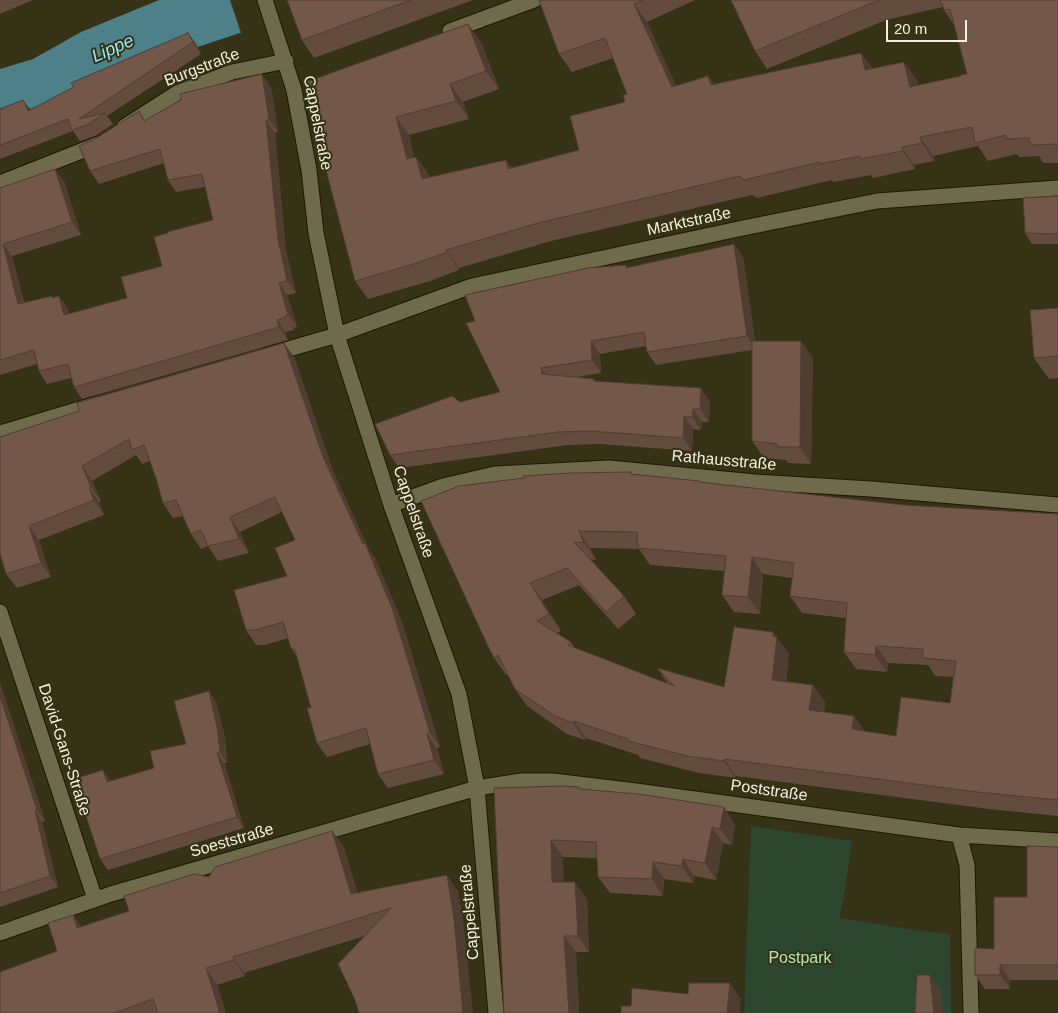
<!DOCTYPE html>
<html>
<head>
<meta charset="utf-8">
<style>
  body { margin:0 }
  #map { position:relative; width:1058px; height:1013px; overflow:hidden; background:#363215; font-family:Helvetica,sans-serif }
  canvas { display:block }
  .scale { position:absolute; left:886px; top:20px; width:81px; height:22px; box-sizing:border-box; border:2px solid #f3f0df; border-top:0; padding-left:6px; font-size:15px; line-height:18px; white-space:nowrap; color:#f3f0df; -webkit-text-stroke:4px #363215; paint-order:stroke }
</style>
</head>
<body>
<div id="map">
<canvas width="1058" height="1013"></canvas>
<div class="scale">20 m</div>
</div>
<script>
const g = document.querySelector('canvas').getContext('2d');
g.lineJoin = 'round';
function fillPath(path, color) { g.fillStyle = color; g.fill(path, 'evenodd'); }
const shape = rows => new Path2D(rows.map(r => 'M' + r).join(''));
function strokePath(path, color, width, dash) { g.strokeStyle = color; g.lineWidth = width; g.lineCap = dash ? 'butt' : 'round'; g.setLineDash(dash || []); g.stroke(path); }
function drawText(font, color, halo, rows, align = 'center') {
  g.font = font + ' Helvetica,sans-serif'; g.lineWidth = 4; g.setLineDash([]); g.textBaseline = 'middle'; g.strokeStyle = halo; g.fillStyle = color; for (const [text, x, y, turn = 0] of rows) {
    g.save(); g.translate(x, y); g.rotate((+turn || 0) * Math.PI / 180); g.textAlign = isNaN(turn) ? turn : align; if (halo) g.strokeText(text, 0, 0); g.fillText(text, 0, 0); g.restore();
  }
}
const green = shape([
  [751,826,852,841,844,896,839,918,922,931,950,934,951,1013,744,1013]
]);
const water = shape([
  [159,0,296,0,243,32,149,63,33,113,30,108,0,118,0,69,33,59,81,32]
]);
const pier = shape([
  [230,0,292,0,294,4,242,36]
]);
const minor = shape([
  [265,0,294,90,309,170,316,233,337,335,391,505,459,694,477,788,496,1013],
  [450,31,534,0],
  [124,127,177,93,232,72,286,61],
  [0,183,99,144],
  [268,355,337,335,472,286,743,228,877,201,1058,188],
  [0,433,97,404],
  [391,505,443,486,495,474,609,468,755,482,871,489,1058,505],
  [0,612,95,899],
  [959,835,967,865,971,1013],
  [0,933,111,894,477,788,521,781,553,781,636,791,959,835,1058,841]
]);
const wall = shape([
  [0,0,33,0,0,14],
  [287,0,473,0,314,58,302,40],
  [539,0,695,0,647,22,676,86,708,76,714,84,861,53,872,68,917,80,918,85,961,76,967,74,954,25,944,10,943,7,886,20,767,69,755,51,731,0,1058,0,1058,163,1043,163,1039,156,1019,157,1017,154,988,161,978,146,933,156,934,161,914,165,915,169,873,178,871,175,833,182,832,180,757,198,752,195,551,241,459,268,459,270,430,281,368,299,355,281,327,174,481,42,499,89,463,102,469,119,409,135,414,157,416,157,429,175,429,177,506,160,511,168,579,150,625,102,627,94,613,58,572,72,559,54],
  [188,33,196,44,201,54,107,116,113,124,95,136,80,141,73,131,0,159,0,109,23,100,30,110],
  [271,87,278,132,275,133,286,251,296,293,287,295,297,327,294,328,294,330,285,332,288,340,82,399,74,387,71,378,47,384,39,371,37,364,0,375,0,188,64,181,81,235,12,256,24,302,59,296,68,309,69,314,127,298,162,266,213,220,205,187,176,192,168,180,164,163,99,184,90,171,95,139,139,111,145,121],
  [1058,196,1058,244,1032,244,1025,233],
  [743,257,755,341,813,358,811,464,788,463,786,460,764,458,752,441,752,350,656,365,647,352,646,346,600,354,601,373,577,377,594,379,596,382,710,401,709,422,702,422,701,430,693,429,692,451,600,444,568,445,399,468,390,455,460,402,500,392,475,321,627,267],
  [1058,308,1058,378,1049,379,1034,358],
  [294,357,333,471,370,552,375,558,402,622,440,747,437,748,444,774,388,788,378,774,370,744,327,757,317,743,311,708,297,657,291,648,288,638,265,645,256,645,246,630,287,576,295,540,282,512,240,532,249,553,218,561,208,546,201,549,191,534,183,516,173,518,163,503,156,478,150,461,142,464,136,455,92,481,101,501,99,502,104,515,39,540,51,577,17,588,6,574,0,437],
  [633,474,701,483,904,505,1058,514,1058,816,989,809,736,776,736,778,699,773,640,758,638,755,586,738,585,740,567,734,527,706,515,689,507,674,506,675,494,658,421,501],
  [590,548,639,549,650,565,724,571,722,595,734,612,760,614,763,574,792,578,790,596,802,613,846,618,844,652,856,669,887,672,888,663,928,665,935,676,953,677,950,703,896,736,865,731,824,712,825,702,786,682,789,654,776,637,724,687,657,668,669,685,575,648,571,642,557,633,561,631,542,600,579,585,618,629,636,614,624,596,590,559,596,560],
  [0,683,45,821,42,822,58,887,0,907],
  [216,702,225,737,227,763,224,763,244,828,108,870,100,859,111,781,154,768,186,744],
  [494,788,580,789,735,824,732,845,723,843,716,880,694,876,693,883,664,879,663,896,610,893,598,877,597,858,563,857,563,882,587,899,589,952,576,952,579,1013,504,1013],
  [332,831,344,848,357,893,458,891,465,936,365,936,244,973,245,976,217,985,226,1013,0,1013,57,951,73,915,81,927,129,911,209,877],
  [1058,847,1058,980,1010,980,1010,989,985,989,975,975,994,949,1027,897]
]);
const shadedWall = shape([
  [634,4,647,22,684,105,672,87],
  [468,24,481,42,499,89,486,71],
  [188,33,196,44,201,54,193,42],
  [861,53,874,71,865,70],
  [904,62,917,80,922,105,910,87],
  [262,74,271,87,278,132,269,120],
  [708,76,721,94,711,85],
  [450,84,463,102,469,119,456,101],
  [23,100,31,111,28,111],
  [396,117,409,135,419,177,407,159],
  [266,120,275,133,286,251,296,293,287,281,278,239],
  [920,137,933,156,934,161,922,143],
  [902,147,914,165,915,169,903,151],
  [416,157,429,175,435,197,422,179],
  [506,160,519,178,508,169],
  [55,169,64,181,81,235,72,222],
  [3,244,12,256,27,316,18,304],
  [734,244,743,257,756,349,747,336],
  [446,250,459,268,459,270,447,252],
  [279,283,287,295,297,327,288,315],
  [59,296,68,309,72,327,64,315],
  [285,316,294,328,294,330,286,317],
  [277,320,285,332,288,340,279,327],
  [591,341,600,354,601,373,592,360],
  [801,341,813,358,811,464,800,447],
  [284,343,294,357,333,471,370,552,375,558,402,622,440,747,430,733,363,544,323,457],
  [541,368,551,381,542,374],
  [701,388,710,401,709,422,700,409],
  [693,409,702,422,701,430,692,417],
  [684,416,693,429,692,451,683,438],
  [82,466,92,481,101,501,91,487],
  [89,488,99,502,104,515,94,500],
  [230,517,240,532,249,553,239,539],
  [29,526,39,540,51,577,41,563],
  [579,531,590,548,596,560,584,543],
  [752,557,763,574,760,614,748,597],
  [530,583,542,600,561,631,549,614],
  [773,632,789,654,784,697,772,680],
  [876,646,888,663,887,672,875,655],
  [0,683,45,821,37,810,0,696],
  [813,685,825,702,821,727,809,710],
  [209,691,216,702,225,737,227,763,220,752],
  [854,716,866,733,852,729],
  [574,721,586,738,585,740,573,723],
  [427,734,437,748,444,774,434,760],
  [217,753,224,763,244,828,237,817],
  [724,759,736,776,736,778,724,761],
  [103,770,111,781,107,782],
  [724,807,735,824,732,845,720,829],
  [35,810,42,822,58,887,50,876],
  [712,827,723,843,716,880,705,863],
  [332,831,344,848,363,910,351,894],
  [551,840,563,857,564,899,552,882],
  [683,859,694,876,693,883,682,866],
  [653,862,664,879,663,896,652,879],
  [447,875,458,891,465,936,473,1013,463,1013],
  [575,882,587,899,589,952,578,936],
  [73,915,84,931,77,928],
  [564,936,576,952,579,1013,569,1013],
  [233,957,244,973,245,976,234,960],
  [1000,965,1010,980,1010,989,1000,975],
  [206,968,217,985,226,1013,220,1013],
  [930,975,941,990,943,1013,934,1013],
  [730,983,741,999,740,1013,727,1013]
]);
const building = shape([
  [287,0,411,0,302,40,287,0],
  [539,0,643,0,634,4,672,87,708,76,711,85,861,53,865,70,904,62,910,87,961,76,961,75,967,74,950,9,944,10,942,3,941,4,940,0,1058,0,1058,144,1031,145,1029,138,1007,139,1006,135,975,143,972,127,920,137,922,143,902,147,903,151,860,159,860,156,820,164,820,162,744,180,740,176,538,223,446,250,447,252,417,263,355,281,327,174,306,82,468,24,486,71,450,84,456,101,396,117,407,159,416,157,422,179,506,160,508,169,579,150,570,116,625,102,623,95,627,94,605,38,559,54,539,0],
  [731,0,882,0,874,2,755,51,731,0],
  [188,33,193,42,79,119,105,113,87,125,72,130,68,119,0,145,0,109,23,100,28,111,74,87,71,83,188,33],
  [262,74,269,120,266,120,278,239,287,281,279,283,288,315,285,316,286,317,277,320,279,327,74,387,68,364,39,371,34,350,0,360,0,188,55,169,72,222,3,244,18,304,52,296,52,298,59,296,64,315,127,298,121,277,162,266,154,237,168,233,167,232,213,220,202,174,168,180,160,149,90,171,79,146,95,139,139,111,144,121,181,100,180,94,262,74],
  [1058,196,1058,234,1025,233,1023,198,1058,196],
  [734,244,747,336,647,352,644,332,591,341,592,360,541,368,542,374,594,379,594,381,701,388,700,409,693,409,692,417,684,416,683,438,591,431,558,432,390,455,375,424,452,396,460,402,500,392,466,323,475,321,465,295,588,268,626,265,626,268,734,244],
  [1058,308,1058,356,1034,358,1030,310,1058,308],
  [752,341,801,341,800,447,777,447,777,444,752,441,752,341],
  [284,343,323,457,363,544,365,543,392,608,430,733,427,734,434,760,378,774,366,728,317,743,307,708,311,708,295,650,291,648,283,622,255,630,246,630,234,590,287,576,275,548,295,540,275,497,230,517,239,539,208,546,201,530,191,534,176,500,163,503,156,478,144,445,132,450,129,439,82,466,91,487,89,488,94,500,29,526,41,563,6,574,0,554,0,437,79,411,77,403,284,343],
  [631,472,631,474,699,481,699,482,904,505,1058,514,1058,800,977,792,724,759,724,761,687,756,628,741,628,739,574,721,573,723,555,716,515,689,498,655,494,658,487,644,421,501,459,486,524,478,523,476,571,473,631,472],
  [579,531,637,532,638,548,726,556,722,595,748,597,752,557,794,563,790,596,847,603,844,652,875,655,876,646,923,649,923,658,956,661,950,703,901,697,896,736,852,729,854,716,809,710,813,685,772,680,777,637,773,636,773,632,734,627,724,687,657,668,674,686,568,645,571,642,537,621,549,614,530,583,567,568,606,612,624,596,574,542,584,543,579,531],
  [209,691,217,727,220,752,217,753,237,817,100,859,74,779,103,770,107,782,154,768,150,751,186,744,174,701,209,691],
  [0,696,37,810,35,810,50,876,0,893,0,696],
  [564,786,579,787,579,789,638,794,724,807,720,829,712,827,705,863,683,859,682,866,653,862,652,879,598,877,596,842,551,840,552,882,575,882,578,936,564,936,569,1013,504,1013,494,788,564,786],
  [332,831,351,894,447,875,454,919,463,1013,359,1013,355,1000,338,964,391,908,233,957,234,960,206,968,220,1013,158,1013,153,999,114,1013,0,1013,0,972,57,951,48,923,73,915,77,928,129,911,124,896,194,874,209,877,215,867,332,831],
  [1027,846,1058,847,1058,965,1000,965,1000,975,975,975,975,948,994,949,994,897,1027,897,1027,846],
  [917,975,930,975,934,1013,915,1013,917,975],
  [689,983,730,983,727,1013,621,1013,621,1006,631,1006,632,988,688,994,689,983]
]);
const streetNames = [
  ["Burgstraße",202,68,-21],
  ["Cappelstraße",317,123,79],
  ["Marktstraße",689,222,-12],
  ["Rathausstraße",724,461,5],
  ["Cappelstraße",413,512,71],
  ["David-Gans-Straße",64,750,72],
  ["Poststraße",769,791,8],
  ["Soeststraße",232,841,-16],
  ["Cappelstraße",470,912,-95]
];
const parkNames = [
  ["Postpark",800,959]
];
const waterNames = [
  ["Lippe",113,49,-24]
];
fillPath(green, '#2d462f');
fillPath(water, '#4d8088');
fillPath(pier, '#363215');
strokePath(minor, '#1e1900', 17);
strokePath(minor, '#6e6a4b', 15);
fillPath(wall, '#634b3e');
fillPath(shadedWall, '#503d32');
fillPath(building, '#735748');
strokePath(building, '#503d32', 1);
drawText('16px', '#f3f0df', '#363215', streetNames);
drawText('16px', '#b0e5b4', '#363215', parkNames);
drawText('italic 18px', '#91e8f5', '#363215', waterNames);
</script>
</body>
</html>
